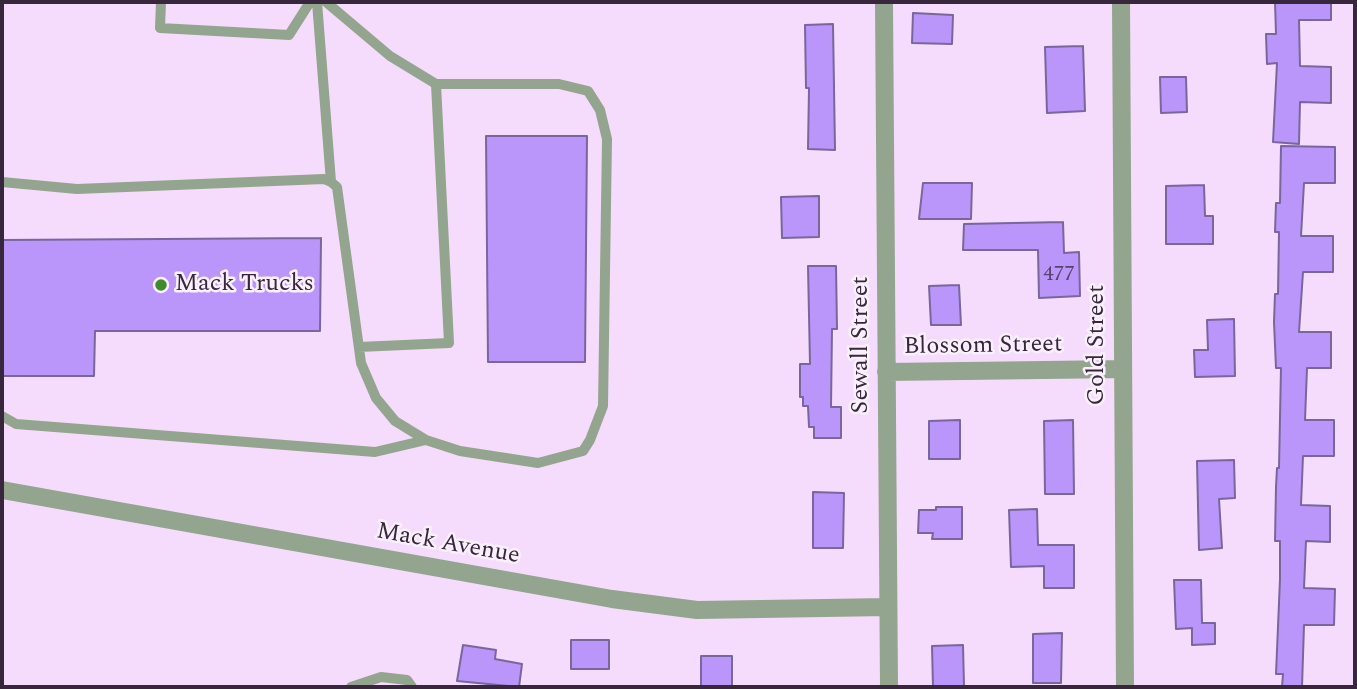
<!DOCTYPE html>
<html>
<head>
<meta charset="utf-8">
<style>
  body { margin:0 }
  #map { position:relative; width:1357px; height:689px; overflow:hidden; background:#f6dcfc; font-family:Spectral,serif }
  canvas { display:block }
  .frame { position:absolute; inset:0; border:4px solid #38273c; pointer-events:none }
</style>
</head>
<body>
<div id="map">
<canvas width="1357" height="689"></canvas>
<div class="frame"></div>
</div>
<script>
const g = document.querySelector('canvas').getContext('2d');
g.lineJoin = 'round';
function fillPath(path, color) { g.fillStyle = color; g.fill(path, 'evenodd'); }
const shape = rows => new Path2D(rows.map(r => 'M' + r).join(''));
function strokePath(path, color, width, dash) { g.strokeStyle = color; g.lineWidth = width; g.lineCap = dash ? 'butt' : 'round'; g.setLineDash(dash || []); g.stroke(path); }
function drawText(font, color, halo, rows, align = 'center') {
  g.font = font + ' Spectral,serif'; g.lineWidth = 5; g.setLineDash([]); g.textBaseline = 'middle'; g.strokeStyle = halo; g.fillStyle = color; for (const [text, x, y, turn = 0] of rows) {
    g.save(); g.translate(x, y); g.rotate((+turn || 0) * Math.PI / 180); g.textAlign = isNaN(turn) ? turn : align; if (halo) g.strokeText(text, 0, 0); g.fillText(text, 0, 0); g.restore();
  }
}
const building = shape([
  [1275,2,1331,2,1331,20,1299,20,1300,66,1331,67,1331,103,1300,102,1299,144,1273,142,1277,63,1267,64,1266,34,1276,34,1275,2],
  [913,13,953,15,952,44,912,43,913,13],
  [833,24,835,150,808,149,809,88,806,88,805,25,833,24],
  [1083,46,1085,111,1047,113,1045,47,1083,46],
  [1160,77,1186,77,1187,112,1161,113,1160,77],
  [486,136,587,136,585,362,488,362,486,136],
  [1281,146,1335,147,1335,183,1304,183,1301,236,1333,236,1333,272,1303,272,1299,332,1331,332,1331,368,1307,368,1305,420,1334,420,1334,456,1303,456,1301,505,1330,506,1330,542,1306,541,1304,588,1335,589,1334,625,1304,625,1302,687,1282,687,1283,674,1276,674,1280,579,1280,541,1275,541,1276,487,1277,468,1279,468,1281,368,1276,368,1274,322,1275,294,1278,294,1279,232,1275,232,1276,203,1280,203,1281,146],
  [923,183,972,183,971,219,919,219,923,183],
  [1204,185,1205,216,1213,216,1213,244,1166,244,1166,186,1204,185],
  [819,196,819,237,782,238,781,197,819,196],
  [1063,222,1064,253,1079,252,1080,296,1039,298,1038,250,963,250,964,224,1063,222],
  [321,238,320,331,95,331,94,376,2,376,2,240,321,238],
  [808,266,836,266,837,329,832,329,831,407,841,407,841,438,814,438,814,427,809,427,808,406,803,406,803,397,800,397,800,364,810,364,808,266],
  [959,285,961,325,931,325,929,286,959,285],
  [1234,319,1235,376,1195,377,1194,350,1208,350,1207,320,1234,319],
  [960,420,960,459,929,459,929,421,960,420],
  [1073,420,1074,494,1045,494,1044,421,1073,420],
  [1234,460,1235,498,1219,499,1222,548,1199,550,1197,461,1234,460],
  [813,492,844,493,843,548,813,548,813,492],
  [936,507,962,507,962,539,932,539,933,533,918,533,919,510,936,510,936,507],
  [1037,509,1038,545,1074,545,1074,588,1044,588,1044,566,1011,567,1009,510,1037,509],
  [1174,580,1201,580,1202,623,1215,623,1215,644,1192,645,1192,628,1176,629,1174,580],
  [1062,633,1061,683,1033,683,1033,634,1062,633],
  [571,640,609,640,609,669,571,669,571,640],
  [463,645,496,650,495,659,522,664,519,687,457,681,463,645],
  [963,645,964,686,933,687,932,646,963,645],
  [701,656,732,656,732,687,701,687,701,656]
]);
const service = shape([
  [161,2,160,28,289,35,310,2],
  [317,2,331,182,337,187,361,363,376,398,395,421,426,440,460,451,538,463,583,451,590,440,603,406,607,139,600,110,588,91,559,84,436,84,390,56,326,2],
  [2,182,77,189,324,179,331,182],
  [359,347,449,343,436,84],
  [2,416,16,424,375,452,426,440],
  [351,687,381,677,407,680,412,687]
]);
const minor = shape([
  [884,2,889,687],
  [1121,2,1125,687],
  [886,372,1122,369],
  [2,490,612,599,697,610,888,607]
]);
const markers = [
  [161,285,7,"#43892e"]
];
const numberNames = [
  ["477",1059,276]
];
const poiNames = [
  ["Mack Trucks",175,285]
];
const streetNames = [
  ["Sewall Street",862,345,-90],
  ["Gold Street",1098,345,-90],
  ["Blossom Street",983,347,-1],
  ["Mack Avenue",448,545,10]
];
fillPath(building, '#ba96fb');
strokePath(building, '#78669c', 2);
strokePath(service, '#93a58e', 10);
strokePath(minor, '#93a58e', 18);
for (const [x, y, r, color] of markers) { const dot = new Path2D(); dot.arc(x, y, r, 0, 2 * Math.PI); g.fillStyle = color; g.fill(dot); strokePath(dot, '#f9f0fb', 2.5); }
drawText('21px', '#58436c', null, numberNames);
drawText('24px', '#38273c', '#f9f0fb', poiNames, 'left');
drawText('24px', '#38273c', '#f9f0fb', streetNames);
</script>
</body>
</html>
